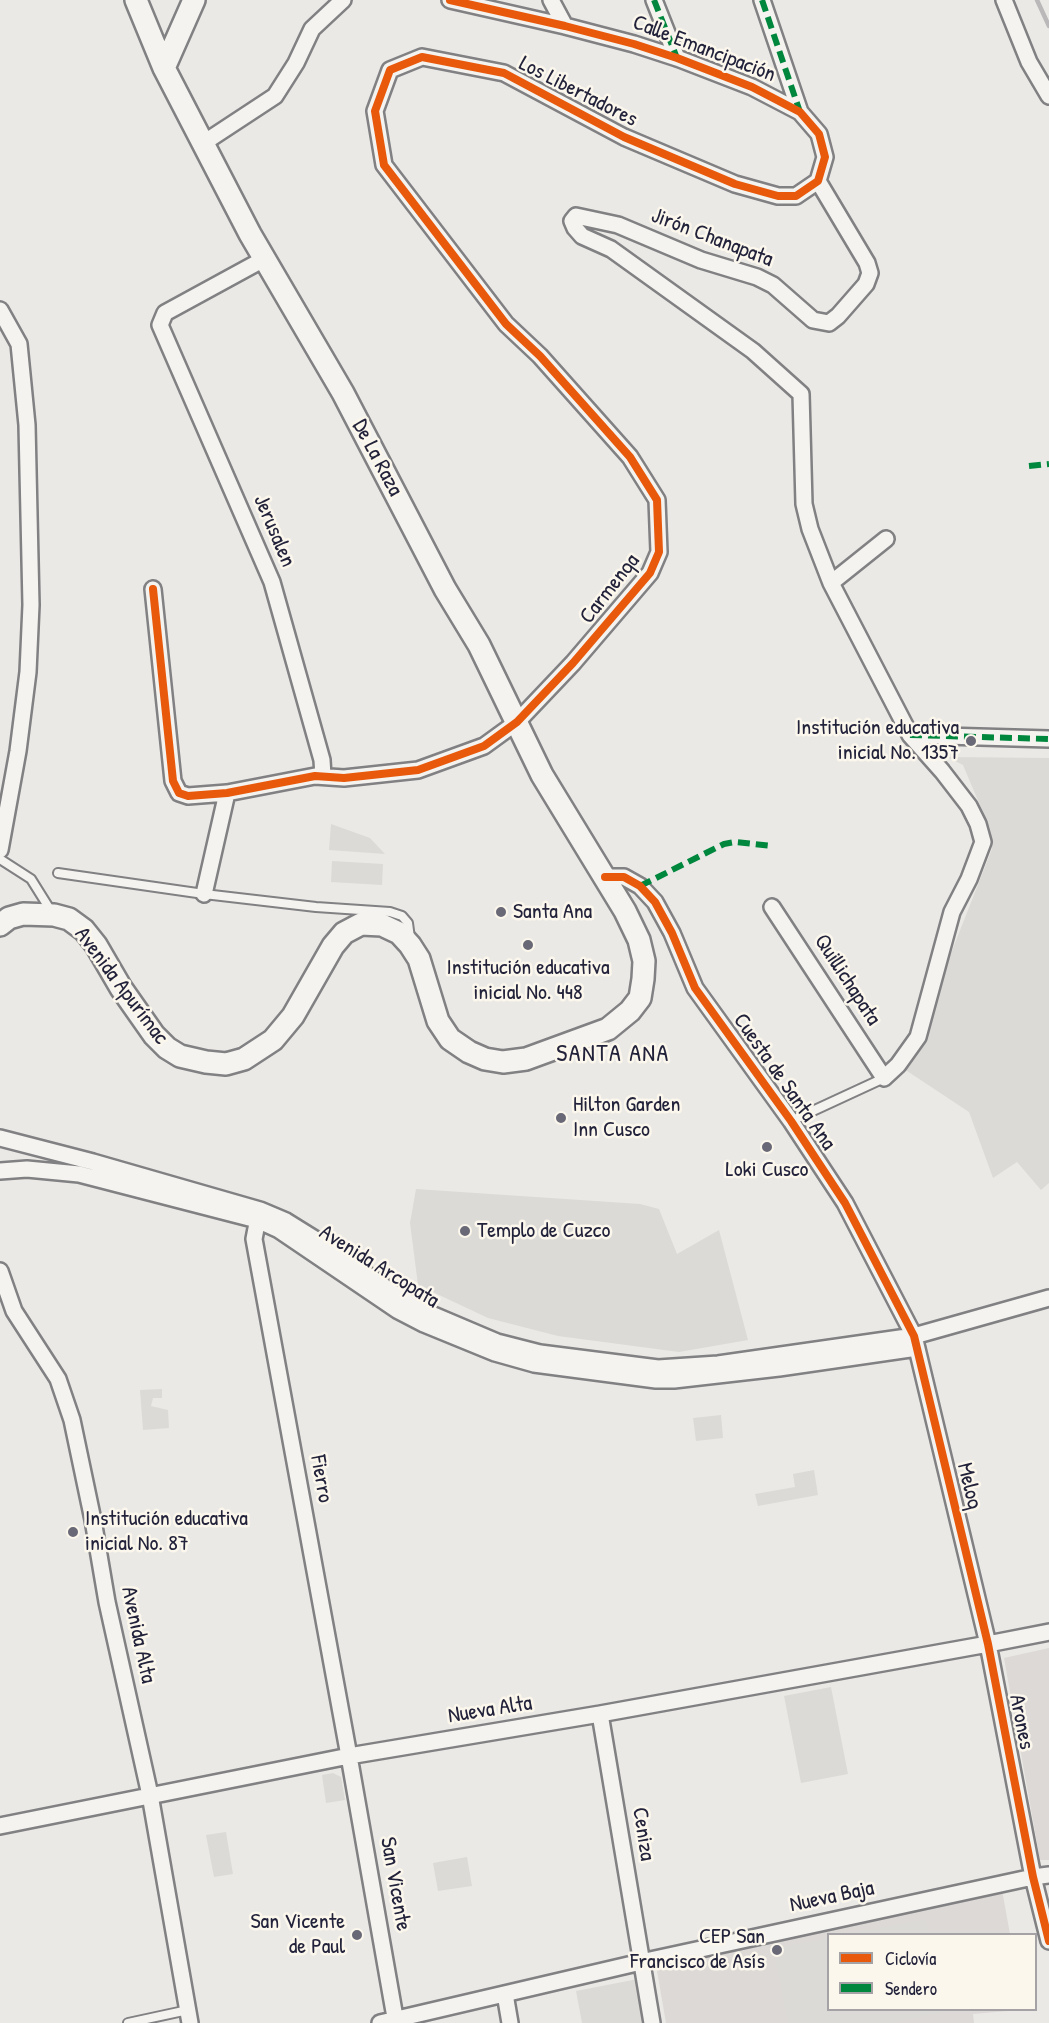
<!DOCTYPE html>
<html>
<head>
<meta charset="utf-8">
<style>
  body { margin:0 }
  #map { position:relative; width:1049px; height:2023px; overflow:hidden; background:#ebe9e5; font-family:"Patrick Hand",sans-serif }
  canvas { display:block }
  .legend { position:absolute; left:827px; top:1933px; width:210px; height:78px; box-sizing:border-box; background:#fbf7ec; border:2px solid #a4a2a5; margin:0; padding:8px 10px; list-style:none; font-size:18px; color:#22223b }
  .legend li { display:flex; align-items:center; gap:12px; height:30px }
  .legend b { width:30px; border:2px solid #a4a2a5 }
</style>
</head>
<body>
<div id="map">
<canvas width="1049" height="2023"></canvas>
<ul class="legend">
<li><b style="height:8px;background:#e8590c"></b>Ciclovía</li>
<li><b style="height:8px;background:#00873e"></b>Sendero</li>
</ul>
</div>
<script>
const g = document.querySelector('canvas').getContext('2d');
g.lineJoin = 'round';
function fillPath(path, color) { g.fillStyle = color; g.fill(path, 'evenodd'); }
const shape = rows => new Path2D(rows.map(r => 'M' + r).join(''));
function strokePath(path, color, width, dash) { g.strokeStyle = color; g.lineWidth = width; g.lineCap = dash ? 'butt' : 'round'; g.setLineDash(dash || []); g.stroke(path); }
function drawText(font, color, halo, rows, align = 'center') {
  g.font = font + ' "Patrick Hand",sans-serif'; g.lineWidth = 5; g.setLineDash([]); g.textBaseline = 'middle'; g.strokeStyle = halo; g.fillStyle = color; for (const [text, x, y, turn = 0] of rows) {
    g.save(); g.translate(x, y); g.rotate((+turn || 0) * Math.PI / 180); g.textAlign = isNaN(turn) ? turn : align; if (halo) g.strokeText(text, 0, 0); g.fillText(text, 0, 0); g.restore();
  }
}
const built = shape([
  [1049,1648,1049,1860,1040,1860,1004,1658],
  [1002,1890,1010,1934,828,1934,828,2010,1020,2010,973,2014,974,2023,666,2023,656,1965]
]);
const green = shape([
  [947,757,1049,758,1049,1183,1041,1190,1017,1162,993,1178,969,1112,898,1065,918,1037,992,849,990,829,963,765],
  [331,824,370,838,385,854,329,850],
  [332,861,383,864,382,885,331,882],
  [416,1189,640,1204,659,1209,677,1254,719,1230,748,1340,679,1352,558,1336,488,1318,418,1285,410,1223],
  [162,1389,162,1398,153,1398,151,1406,168,1410,169,1428,143,1430,140,1390],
  [721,1415,723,1438,696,1441,693,1418],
  [814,1470,818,1495,758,1506,755,1494,795,1487,793,1474],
  [831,1687,848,1774,801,1783,784,1696],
  [333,1773,341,1777,345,1800,326,1803,322,1775],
  [226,1832,233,1874,214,1877,206,1835],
  [467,1857,472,1886,438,1891,433,1863],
  [926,1919,929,1934,846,1934],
  [828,1938,828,2010,944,2010,945,2012,891,2023,788,2023,773,1949],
  [638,1979,646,2023,582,2023,576,1991]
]);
const stream = shape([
  [1037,0,1049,26]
]);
const lane = shape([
  [0,859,31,879,51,911],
  [58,873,204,894,316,907,390,912,402,916,408,923,410,938],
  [791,1121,884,1078],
  [128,2023,188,2010]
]);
const street = shape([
  [551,0,565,26],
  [654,0,677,58],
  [762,0,800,112],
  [1004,0,1029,62,1049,96],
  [202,144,275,96,296,63,312,29,343,0],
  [264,259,165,313,160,325,272,582,322,760,323,776],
  [0,310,19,344,27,425,31,605,28,672,18,751,0,850],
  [831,583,886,539],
  [153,589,173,781,179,793,188,796,227,793,315,776,344,778,418,770,484,746,517,722,573,663,650,573,659,552,657,500,630,457,540,356,506,324,384,165,375,111,390,70,422,57,504,73,624,137,735,184,778,196,796,196,818,181,825,157,819,134,800,112,752,87,677,58,634,44,565,26,450,0],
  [910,735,1049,739],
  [605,877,624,877,640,886,655,902,672,933,695,988,791,1121,845,1203,914,1336,988,1644,1033,1877,1049,1941],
  [204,894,227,793],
  [772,907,884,1078,898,1065,918,1037,952,912,969,879,983,842,978,824,969,806,942,771,910,735,831,583,810,529,804,504,801,394,753,351,611,249,582,236,575,228,572,221,576,216,618,225,701,260,757,277,773,285,813,320,829,323,838,316,866,284,870,273,867,263,818,181],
  [0,1138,93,1162,260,1210,286,1221,323,1244,399,1297,431,1314,497,1342,540,1353,658,1368,718,1364,914,1336,1049,1298],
  [0,1171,27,1169,79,1174,257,1220,279,1230,397,1310,424,1324,495,1353,534,1364,656,1380,674,1380,779,1368,917,1348],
  [259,1213,254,1239,349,1756,396,2023],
  [0,1271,14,1311,58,1379,72,1420,93,1520,107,1602,150,1795,190,2023],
  [600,1714,652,2023],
  [0,1826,349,1756,600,1714,988,1644,1049,1632],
  [505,1994,510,2023],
  [380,2023,641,1962,1033,1877,1049,1875]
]);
const secondary = shape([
  [164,68,194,0],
  [0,925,9,918,23,914,54,915,69,919,84,930,96,945,121,988,154,1035,167,1048,180,1056,206,1062,226,1064,244,1059,273,1040,293,1016,333,946,344,933,361,924,382,925,399,933,410,945,419,959,438,1021,450,1039,469,1052,485,1059,503,1062,526,1059,608,1029,630,1011,640,998,643,979,644,961,639,940,625,911,542,775,479,645,445,589,343,393,250,234,164,68,136,0]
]);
const quiet = shape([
  [654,0,677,58],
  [762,0,800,112],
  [1029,466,1049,464],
  [910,735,1049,739],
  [640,886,724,844,735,842,772,846]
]);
const cycleway = shape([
  [153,589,173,781,179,793,188,796,227,793,315,776,344,778,418,770,484,746,517,722,573,663,650,573,659,552,657,500,630,457,540,356,506,324,384,165,375,111,390,70,422,57,504,73,624,137,735,184,778,196,796,196,818,181,825,157,819,134,800,112,752,87,677,58,634,44,565,26,450,0],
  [605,877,624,877,640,886,655,902,672,933,695,988,791,1121,845,1203,914,1336,988,1644,1033,1877,1049,1941]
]);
const markers = [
  [971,741,6,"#686876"],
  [501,912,6,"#686876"],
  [528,945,6,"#686876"],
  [561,1118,6,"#686876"],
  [767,1147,6,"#686876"],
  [465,1231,6,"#686876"],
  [73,1532,6,"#686876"],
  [357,1935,6,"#686876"],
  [777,1950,6,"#686876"]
];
const streetNames = [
  ["Calle Emancipación",704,49,21],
  ["Los Libertadores",578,92,27],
  ["Jirón Chanapata",712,238,21],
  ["De La Raza",377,458,62],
  ["Jerusalen",274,531,67],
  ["Carmenqa",610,589,-52],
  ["Quillichapata",847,980,57],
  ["Avenida Apurímac",121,986,53],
  ["Cuesta de Santa Ana",784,1082,55],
  ["Avenida Arcopata",379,1267,32],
  ["Fierro",321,1479,80],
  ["Meloq",969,1486,76],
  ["Avenida Alta",138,1635,78],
  ["Nueva Alta",490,1710,-9],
  ["Arones",1021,1722,79],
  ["Ceniza",643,1834,81],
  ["San Vicente",395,1884,80],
  ["Nueva Baja",832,1897,-12]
];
const poiNames = [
  ["Institución educativa",959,728,"right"],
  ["inicial No. 1357",959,753,"right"],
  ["Santa Ana",513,912],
  ["Institución educativa",528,968,"center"],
  ["inicial No. 448",528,993,"center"],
  ["Hilton Garden",573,1105],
  ["Inn Cusco",573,1130],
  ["Loki Cusco",767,1170,"center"],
  ["Templo de Cuzco",477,1231],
  ["Institución educativa",85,1519],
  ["inicial No. 87",85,1544],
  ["San Vicente",345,1922,"right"],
  ["de Paul",345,1947,"right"],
  ["CEP San",765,1937,"right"],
  ["Francisco de Asís",765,1962,"right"]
];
const neighbourhoodNames = [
  ["SANTA ANA",613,1055]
];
fillPath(built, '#dcd9d6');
fillPath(green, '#dcdad6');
strokePath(stream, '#bbb8ba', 4.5);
strokePath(lane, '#818083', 12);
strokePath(street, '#818083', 20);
strokePath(secondary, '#818083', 26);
strokePath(lane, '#f4f3ef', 8);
strokePath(street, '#f4f3ef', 15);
strokePath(secondary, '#f4f3ef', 21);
strokePath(quiet, '#00873e', 6, [12, 6]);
strokePath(cycleway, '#e8590c', 8);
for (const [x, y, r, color] of markers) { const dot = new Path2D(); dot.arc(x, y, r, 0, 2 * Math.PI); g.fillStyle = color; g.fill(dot); strokePath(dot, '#fbf7ec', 2); }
drawText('22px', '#22223b', '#fbf7ec', streetNames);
drawText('22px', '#22223b', '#fbf7ec', poiNames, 'left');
g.letterSpacing = '1.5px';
drawText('24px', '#22223b', '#fbf7ec', neighbourhoodNames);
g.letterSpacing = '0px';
</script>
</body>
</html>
